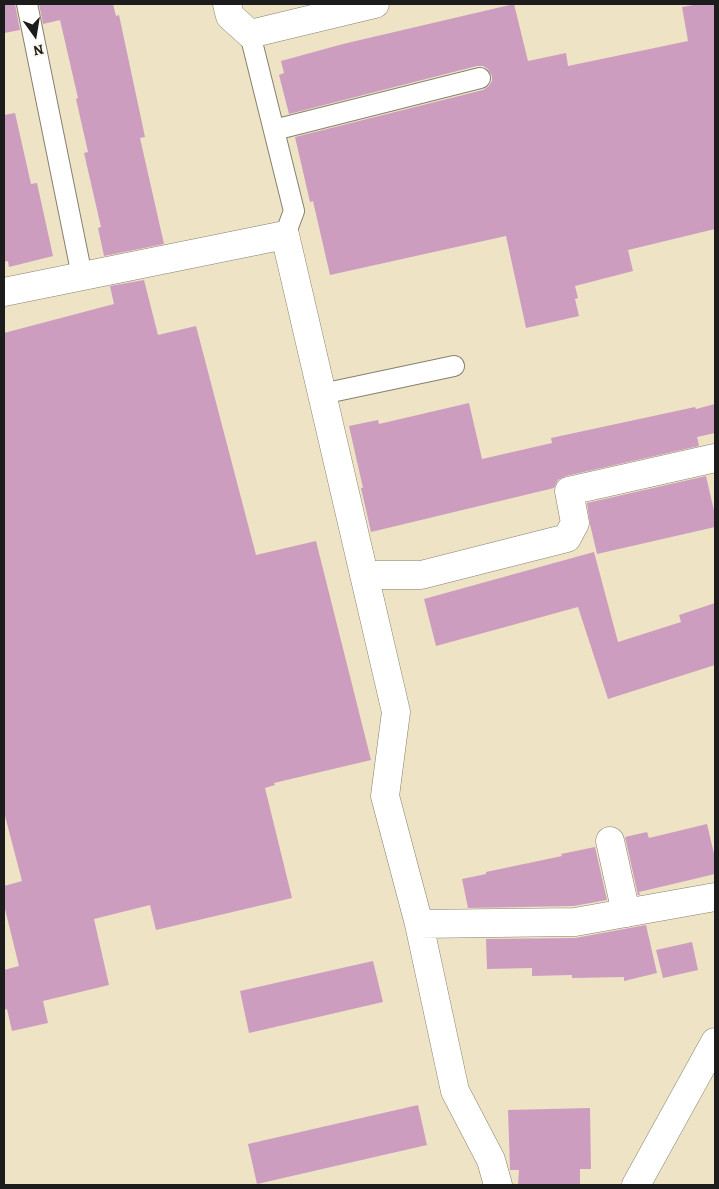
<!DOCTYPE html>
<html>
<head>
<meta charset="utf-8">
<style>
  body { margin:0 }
  #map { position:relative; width:719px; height:1189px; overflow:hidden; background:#eee3c4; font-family:Alegreya,serif }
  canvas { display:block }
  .frame { position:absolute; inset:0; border:5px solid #1c1c1c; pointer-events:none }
  .north { position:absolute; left:10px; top:10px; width:50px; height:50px; -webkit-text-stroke:4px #fbf7ec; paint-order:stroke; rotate:167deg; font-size:14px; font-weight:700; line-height:20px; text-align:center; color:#1c1c1c }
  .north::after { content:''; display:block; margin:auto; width:18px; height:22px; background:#1c1c1c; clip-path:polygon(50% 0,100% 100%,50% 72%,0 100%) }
</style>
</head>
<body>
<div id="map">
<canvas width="719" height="1189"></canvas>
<div class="frame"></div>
<div class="north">N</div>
</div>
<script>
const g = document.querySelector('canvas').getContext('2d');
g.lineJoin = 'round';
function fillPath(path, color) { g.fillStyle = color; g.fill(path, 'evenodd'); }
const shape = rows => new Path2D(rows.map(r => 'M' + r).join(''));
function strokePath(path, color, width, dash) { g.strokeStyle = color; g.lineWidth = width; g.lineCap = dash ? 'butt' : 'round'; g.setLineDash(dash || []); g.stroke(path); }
const building = shape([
  [4,4,15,4,20,30,4,33],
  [39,4,113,4,116,16,119,15,145,137,140,138,164,244,104,256,98,228,101,227,84,153,88,152,76,99,78,98,60,20,43,24],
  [514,4,528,61,566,53,568,66,688,41,682,7,699,4,715,4,715,229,628,250,633,271,575,286,578,298,575,299,579,316,526,328,506,236,330,275,313,201,310,202,295,137,483,90,489,86,492,81,492,76,488,69,483,66,477,66,289,114,279,75,284,73,281,61,343,44],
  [15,113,31,184,37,183,53,256,9,267,8,261,4,262,4,115],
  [144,280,158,335,196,326,256,555,316,541,371,760,274,783,275,785,265,788,292,898,156,930,150,905,94,919,109,985,43,1001,48,1023,12,1031,7,1009,4,1010,4,970,19,966,4,905,4,886,22,881,4,812,4,333,114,304,110,286],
  [469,403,482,459,552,443,551,438,695,407,696,409,715,404,715,433,697,437,699,446,566,476,558,480,554,488,371,532,361,488,363,488,349,426,378,420,379,424],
  [706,476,715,515,715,527,597,554,590,524,587,503],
  [594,552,618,642,681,622,679,615,715,603,715,665,608,699,578,607,436,646,424,599],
  [707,824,715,858,715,874,639,892,640,895,638,895,625,837,647,832,649,838],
  [595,847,607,900,574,906,468,908,462,879,486,874,486,872,562,856,561,854],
  [646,925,657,973,624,981,624,977,572,978,572,975,532,976,532,968,487,969,486,939,575,938],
  [692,942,698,970,663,978,656,950],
  [373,961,383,1002,249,1033,240,991],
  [418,1105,427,1145,257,1184,248,1144],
  [590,1108,591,1169,580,1169,580,1185,518,1185,519,1170,510,1170,510,1169,508,1110]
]);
const service = shape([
  [27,4,82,276],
  [250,34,294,211,285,235],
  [274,130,480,78],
  [322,394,454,366]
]);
const minor = shape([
  [227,4,230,16,250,34,375,4],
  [4,292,285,235,396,712,385,796,419,924,455,1091,491,1160,498,1185],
  [364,575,421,575,567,538,575,523,569,491,715,458],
  [610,841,626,913],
  [419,924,575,922,715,897]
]);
const tertiary = shape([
  [636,1185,715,1042]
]);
fillPath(building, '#cd9dc0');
strokePath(service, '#858070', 22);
strokePath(minor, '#858070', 29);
strokePath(tertiary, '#858070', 29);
strokePath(service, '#fff', 20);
strokePath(minor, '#fff', 28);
strokePath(tertiary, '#fff', 28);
</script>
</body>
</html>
